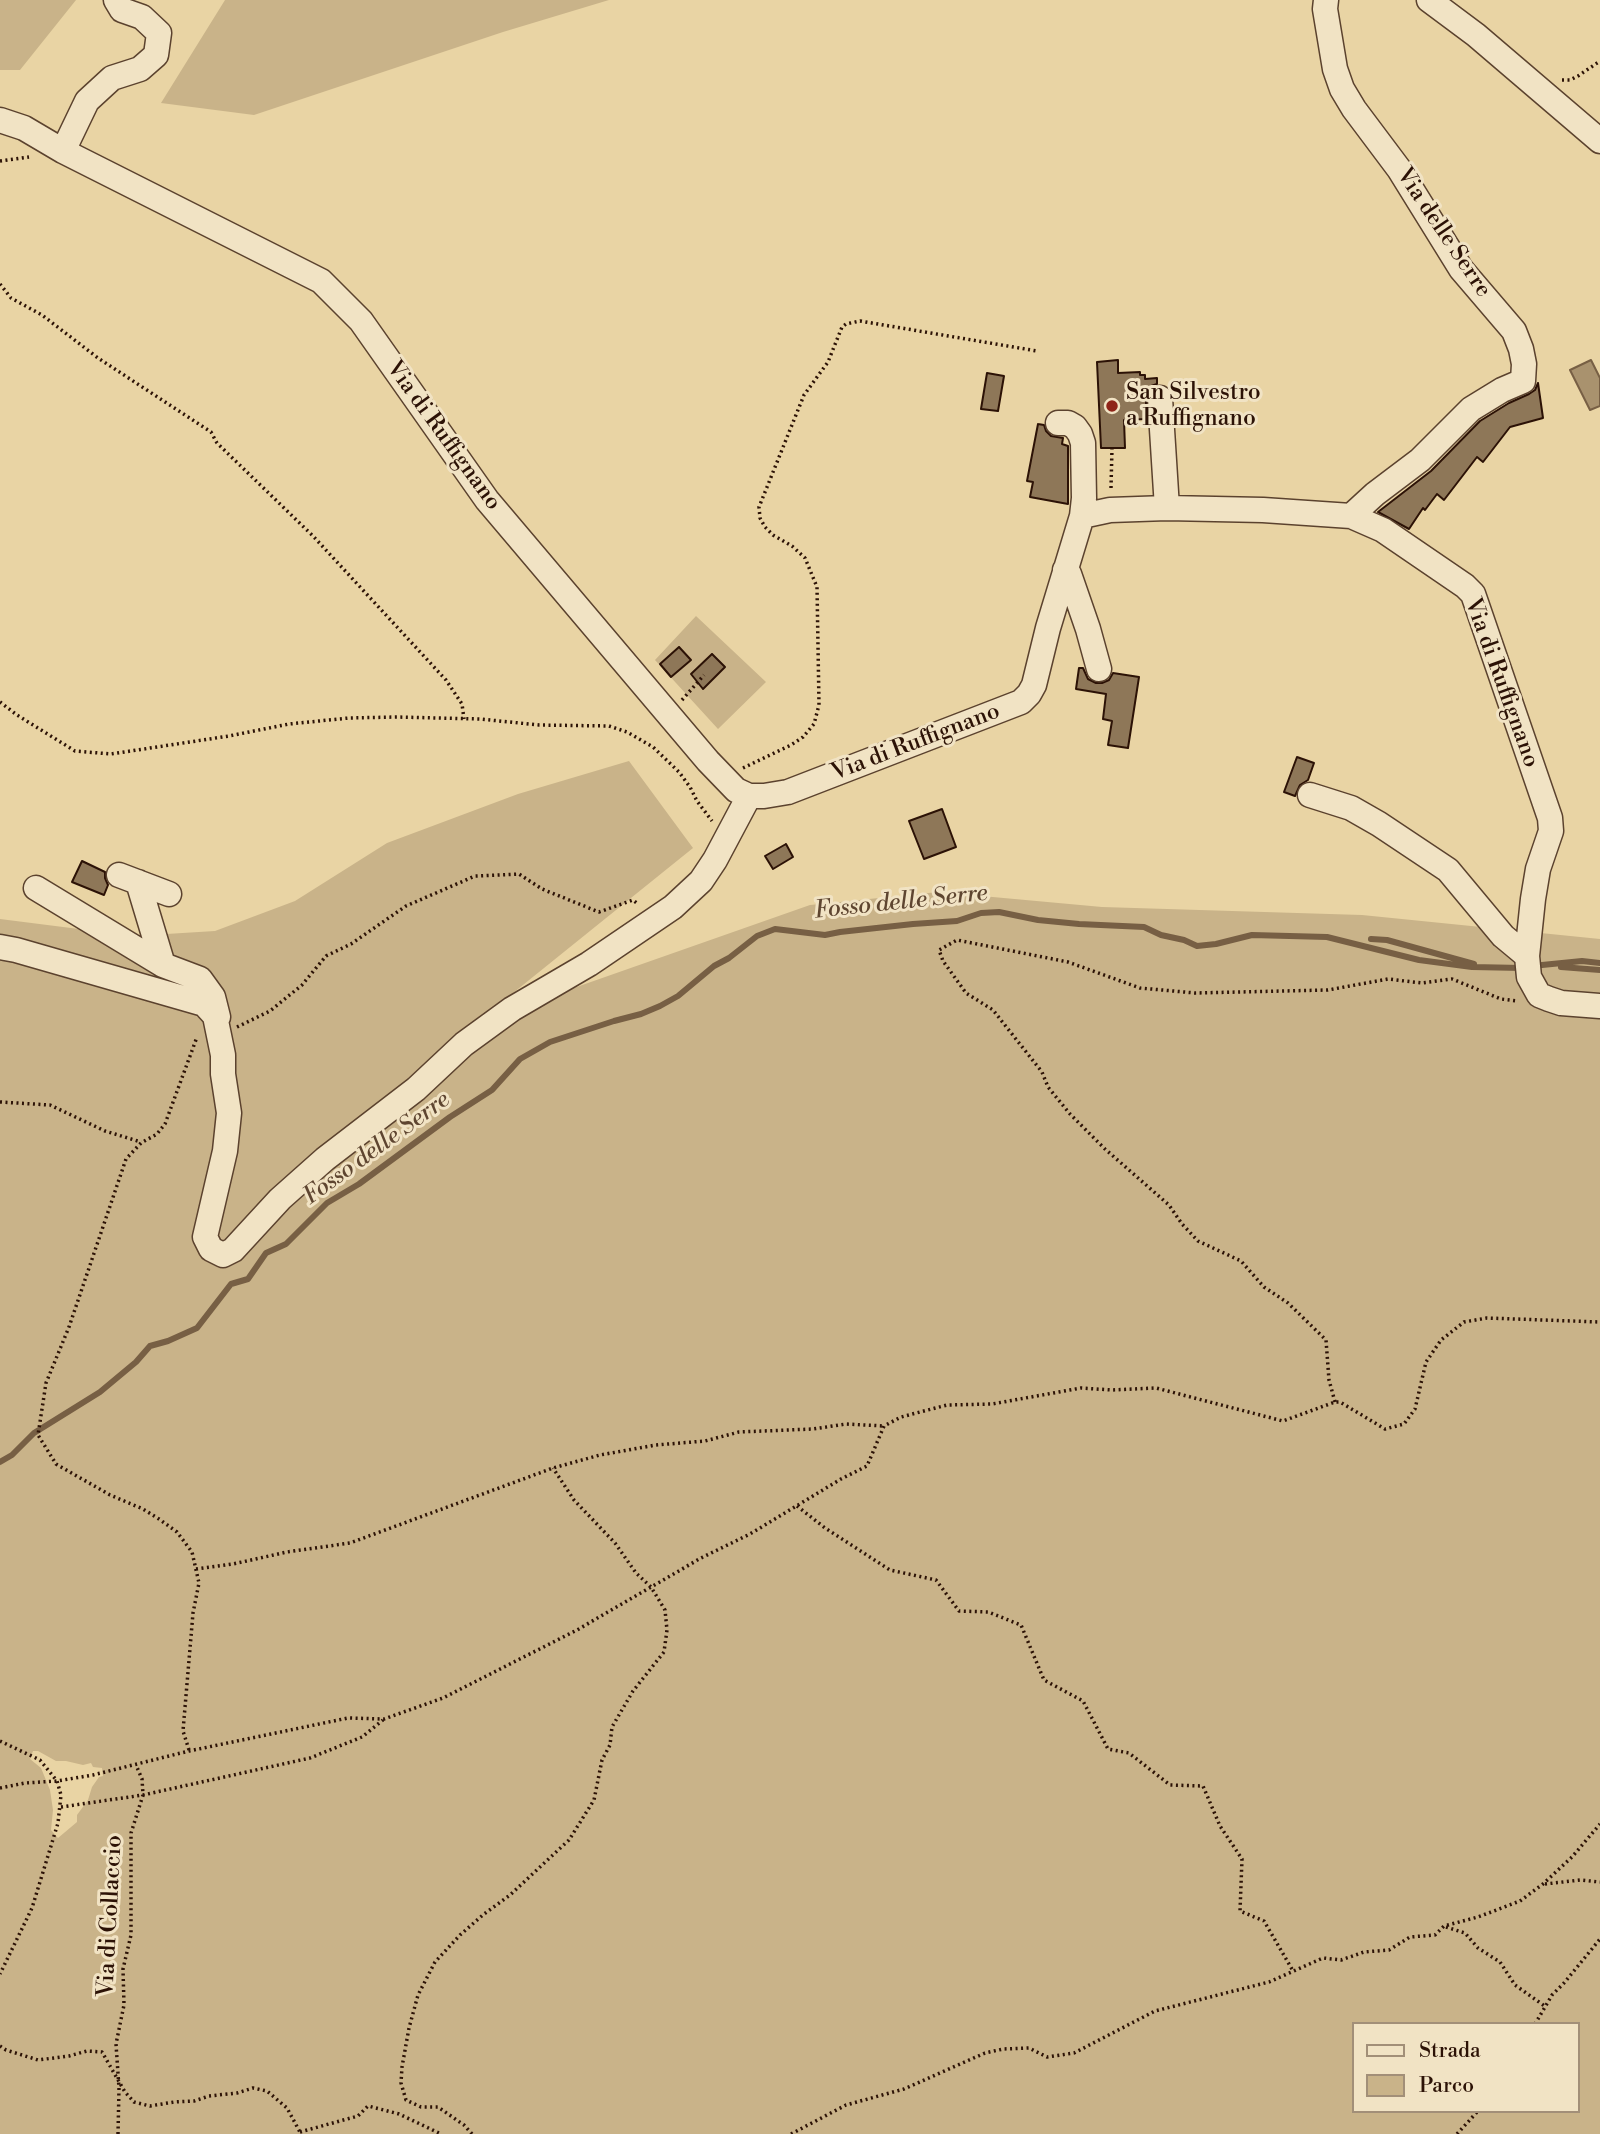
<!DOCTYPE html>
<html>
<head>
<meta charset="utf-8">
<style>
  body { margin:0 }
  #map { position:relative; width:1600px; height:2134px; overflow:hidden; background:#e9d4a4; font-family:"Libre Bodoni",serif }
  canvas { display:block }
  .legend { position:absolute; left:1352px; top:2022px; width:228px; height:91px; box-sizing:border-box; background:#f1e3c4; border:2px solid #a28f78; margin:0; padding:9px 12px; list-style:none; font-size:21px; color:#2c1206 }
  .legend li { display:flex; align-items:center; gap:14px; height:35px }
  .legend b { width:35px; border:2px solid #a28f78 }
</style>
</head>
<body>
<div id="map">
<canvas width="1600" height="2134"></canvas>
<ul class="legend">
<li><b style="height:9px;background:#f1e3c4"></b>Strada</li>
<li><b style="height:19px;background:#c9b389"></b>Parco</li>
</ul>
</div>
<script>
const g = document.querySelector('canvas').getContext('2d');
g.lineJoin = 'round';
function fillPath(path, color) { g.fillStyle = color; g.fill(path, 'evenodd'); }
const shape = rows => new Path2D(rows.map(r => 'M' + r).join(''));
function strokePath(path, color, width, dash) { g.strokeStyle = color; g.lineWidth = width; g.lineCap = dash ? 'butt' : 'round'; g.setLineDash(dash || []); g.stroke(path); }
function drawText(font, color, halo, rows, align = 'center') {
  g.font = font + ' "Libre Bodoni",serif'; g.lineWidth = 6; g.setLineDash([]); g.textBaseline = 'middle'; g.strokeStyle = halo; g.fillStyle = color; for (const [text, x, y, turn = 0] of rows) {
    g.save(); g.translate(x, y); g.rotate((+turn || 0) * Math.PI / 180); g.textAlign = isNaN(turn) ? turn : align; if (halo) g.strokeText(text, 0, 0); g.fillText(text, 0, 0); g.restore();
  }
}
const green = shape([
  [0,0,76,0,20,70,0,70],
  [225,0,609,0,503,32,254,115,161,103],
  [696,616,766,682,718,729,655,660],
  [629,761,693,848,477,1022,810,905,938,892,1102,907,1362,915,1600,939,1600,2134,0,2134,0,919,134,936,215,931,295,901,387,843,518,794],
  [33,1751,38,1751,56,1761,66,1761,83,1765,91,1763,93,1767,102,1768,103,1776,99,1777,92,1787,88,1800,77,1815,77,1822,58,1838,51,1830,53,1810,50,1790,41,1768,30,1759],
  [1353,2024,1577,2024,1577,2111,1353,2111]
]);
const water = shape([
  [1591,360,1600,378,1600,406,1590,410,1570,370,1591,360]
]);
const stream = shape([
  [1371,939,1387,940,1474,964],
  [1532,966,1582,961,1600,963],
  [1561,967,1600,970],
  [0,1462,12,1455,34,1433,100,1392,136,1362,150,1346,168,1341,197,1328,231,1284,248,1279,266,1253,286,1244,327,1203,359,1184,450,1117,492,1090,520,1059,550,1042,614,1021,641,1014,660,1006,678,996,714,966,729,958,757,936,775,929,825,935,840,932,913,924,957,921,981,913,999,912,1038,920,1079,924,1144,927,1161,935,1184,940,1197,946,1216,944,1252,935,1327,937,1419,960,1472,967,1522,968]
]);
const building = shape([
  [1118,360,1118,373,1140,372,1140,375,1145,375,1145,379,1157,378,1157,384,1151,386,1146,392,1146,419,1124,420,1125,448,1101,448,1097,362,1118,360],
  [987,373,1004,376,998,411,981,409,987,373],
  [1538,383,1543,418,1510,427,1483,462,1477,457,1444,500,1437,494,1425,510,1423,508,1409,529,1378,512,1431,471,1480,421,1509,403,1529,394,1535,390,1538,383],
  [1038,424,1044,425,1046,431,1051,436,1063,438,1062,444,1068,446,1068,504,1030,497,1033,482,1027,481,1038,424],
  [679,647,691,660,671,677,660,664,679,647],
  [712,654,725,667,703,689,691,674,712,654],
  [1079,668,1083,668,1088,679,1096,683,1102,683,1109,680,1113,673,1139,677,1128,748,1108,745,1112,721,1103,719,1106,694,1076,689,1079,668],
  [1297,757,1314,763,1308,780,1300,785,1295,796,1284,792,1297,757],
  [942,809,956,847,924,859,909,821,942,809],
  [786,844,793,857,773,869,765,856,786,844],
  [82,861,105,872,105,878,108,885,104,895,72,882,82,861]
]);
const path = shape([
  [1562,80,1570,80,1578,76,1600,61],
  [0,161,29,157],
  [0,284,11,298,42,315,98,358,211,432,217,443,313,536,446,680,462,704,464,719],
  [1111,488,1112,448],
  [682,700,704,675],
  [0,702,17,715,75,751,111,754,229,736,289,724,349,718,397,717,480,719,539,725,609,726,627,732,653,747,679,772,690,787,697,801,712,821],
  [743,768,791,745,803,737,814,724,819,705,817,587,805,558,792,546,773,535,765,527,760,518,759,507,804,395,828,362,842,327,846,324,860,321,1037,351],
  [237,1027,270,1011,302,985,326,956,351,944,406,906,475,876,519,874,542,889,599,912,633,900,638,904],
  [0,1102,50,1105,105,1131,141,1142],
  [1335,1402,1329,1380,1326,1340,1288,1303,1264,1287,1241,1261,1198,1241,1182,1224,1169,1205,1105,1149,1070,1114,1048,1087,1042,1072,993,1010,966,993,943,961,939,950,957,940,1068,962,1140,988,1195,993,1328,990,1388,979,1422,983,1452,979,1501,999,1518,1001],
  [797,1506,825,1528,890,1570,936,1580,959,1611,988,1612,1021,1625,1044,1680,1083,1701,1108,1749,1129,1753,1170,1785,1203,1786,1220,1826,1242,1859,1240,1911,1264,1921,1293,1971],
  [196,1569,233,1564,287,1552,350,1543,553,1468,600,1455,656,1445,705,1441,739,1432,813,1429,846,1424,884,1426],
  [0,1741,40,1760,57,1781,61,1795,58,1823,32,1908,0,1974],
  [189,1750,183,1731,193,1613,199,1583,192,1552,177,1532,159,1519,143,1509,110,1495,56,1464,38,1435,46,1383,69,1327,126,1159,141,1143,157,1134,165,1124,197,1037],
  [0,1788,25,1783,57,1781,93,1775,189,1751,348,1718,384,1719,443,1698,577,1630,701,1558,750,1534,841,1479,867,1466,884,1426,901,1417,947,1405,992,1404,1081,1388,1112,1390,1156,1388,1283,1421,1335,1402,1340,1402,1385,1429,1404,1424,1415,1409,1426,1362,1441,1340,1464,1322,1487,1318,1600,1322],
  [61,1807,143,1795,310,1758,362,1737,383,1720],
  [1545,1884,1580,1880,1600,1882],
  [1446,1927,1465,1933,1478,1948,1500,1962,1515,1985,1546,2007],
  [1535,2024,1552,1995,1564,1983,1600,1939],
  [0,2046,6,2050,38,2060,69,2056,87,2051,102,2052,125,2092,134,2102,150,2106,174,2102,194,2101,209,2096,237,2093,253,2088,267,2091,287,2108,301,2134],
  [300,2132,358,2116,368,2106,399,2114,441,2134],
  [118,2134,119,2088,116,2044,124,2005,123,1969,131,1935,131,1833,143,1795,142,1779,136,1765],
  [472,2134,464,2125,438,2107,421,2107,406,2100,401,2083,402,2067,409,2028,418,1995,435,1962,460,1935,484,1914,510,1895,569,1840,594,1800,602,1760,610,1745,612,1727,633,1691,664,1652,667,1630,665,1610,651,1587,636,1573,615,1543,574,1500,553,1468],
  [791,2134,846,2105,904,2089,985,2053,1003,2049,1029,2048,1047,2057,1074,2053,1155,2011,1269,1982,1323,1958,1341,1960,1364,1952,1389,1950,1410,1937,1435,1935,1444,1926,1478,1917,1520,1901,1543,1884,1572,1857,1600,1824],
  [1457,2134,1478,2111]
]);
const minor = shape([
  [1326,0,1325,9,1335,69,1342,89,1354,109,1399,169,1461,269,1514,331,1521,349,1524,364,1523,381,1502,390,1471,409,1420,460,1375,494,1351,516],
  [1429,0,1476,35,1600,141],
  [0,120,24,128,63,151,321,281,361,321,487,500,708,761,736,790,749,796,764,796,788,792,1021,702,1029,694,1034,685,1048,628,1082,516,1110,510,1167,508,1263,510,1351,516,1383,530,1465,586,1473,594,1550,818,1551,831,1538,869,1533,899,1527,956,1529,977,1539,995,1549,999,1561,1003,1600,1006],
  [63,151,87,101,112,78,140,69,156,55,159,33,142,17,122,10,116,0],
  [1160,398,1167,508],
  [1058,423,1068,423,1075,427,1080,434,1083,443,1084,498,1082,516],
  [1065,570,1069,574,1088,629,1099,669],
  [1310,795,1351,808,1379,824,1448,870,1503,936,1527,956],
  [119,875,169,894],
  [138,882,163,965,200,979,213,997,218,1017],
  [36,888,163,965],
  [0,947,16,950,204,1004,215,1016,223,1055,223,1074,229,1113,225,1151,205,1237,211,1249,223,1255,233,1250,280,1199,325,1159,416,1089,464,1044,512,1009,589,964,673,907,701,881,715,860,749,796]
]);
const markers = [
  [1112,406,7,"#8f2418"]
];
const streetNames = [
  ["Via delle Serre",1443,233,56],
  ["Via di Ruffignano",443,436,54],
  ["Via di Ruffignano",1501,683,70],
  ["Via di Ruffignano",916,743,-21],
  ["Via di Collaccio",111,1916,-87]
];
const poiNames = [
  ["San Silvestro",1126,393],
  ["a Ruffignano",1126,419]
];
const waterNames = [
  ["Fosso delle Serre",901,903,-6],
  ["Fosso delle Serre",377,1149,-36]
];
fillPath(green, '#c9b389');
fillPath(water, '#a9926e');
strokePath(water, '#775f44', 2);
strokePath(stream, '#775f44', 6);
fillPath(building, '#8e7758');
strokePath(building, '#2c1206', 2);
strokePath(minor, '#5b422e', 27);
strokePath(path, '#2c1206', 3.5, [2, 3.5]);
strokePath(minor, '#f1e3c4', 24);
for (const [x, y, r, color] of markers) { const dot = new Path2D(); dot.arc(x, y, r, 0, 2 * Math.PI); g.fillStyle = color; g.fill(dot); strokePath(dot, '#f1e3c4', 2.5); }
drawText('23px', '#2c1206', '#f1e3c4', streetNames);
drawText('23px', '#2c1206', '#f1e3c4', poiNames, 'left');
drawText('italic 24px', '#5e4530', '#f1e3c4', waterNames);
</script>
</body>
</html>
